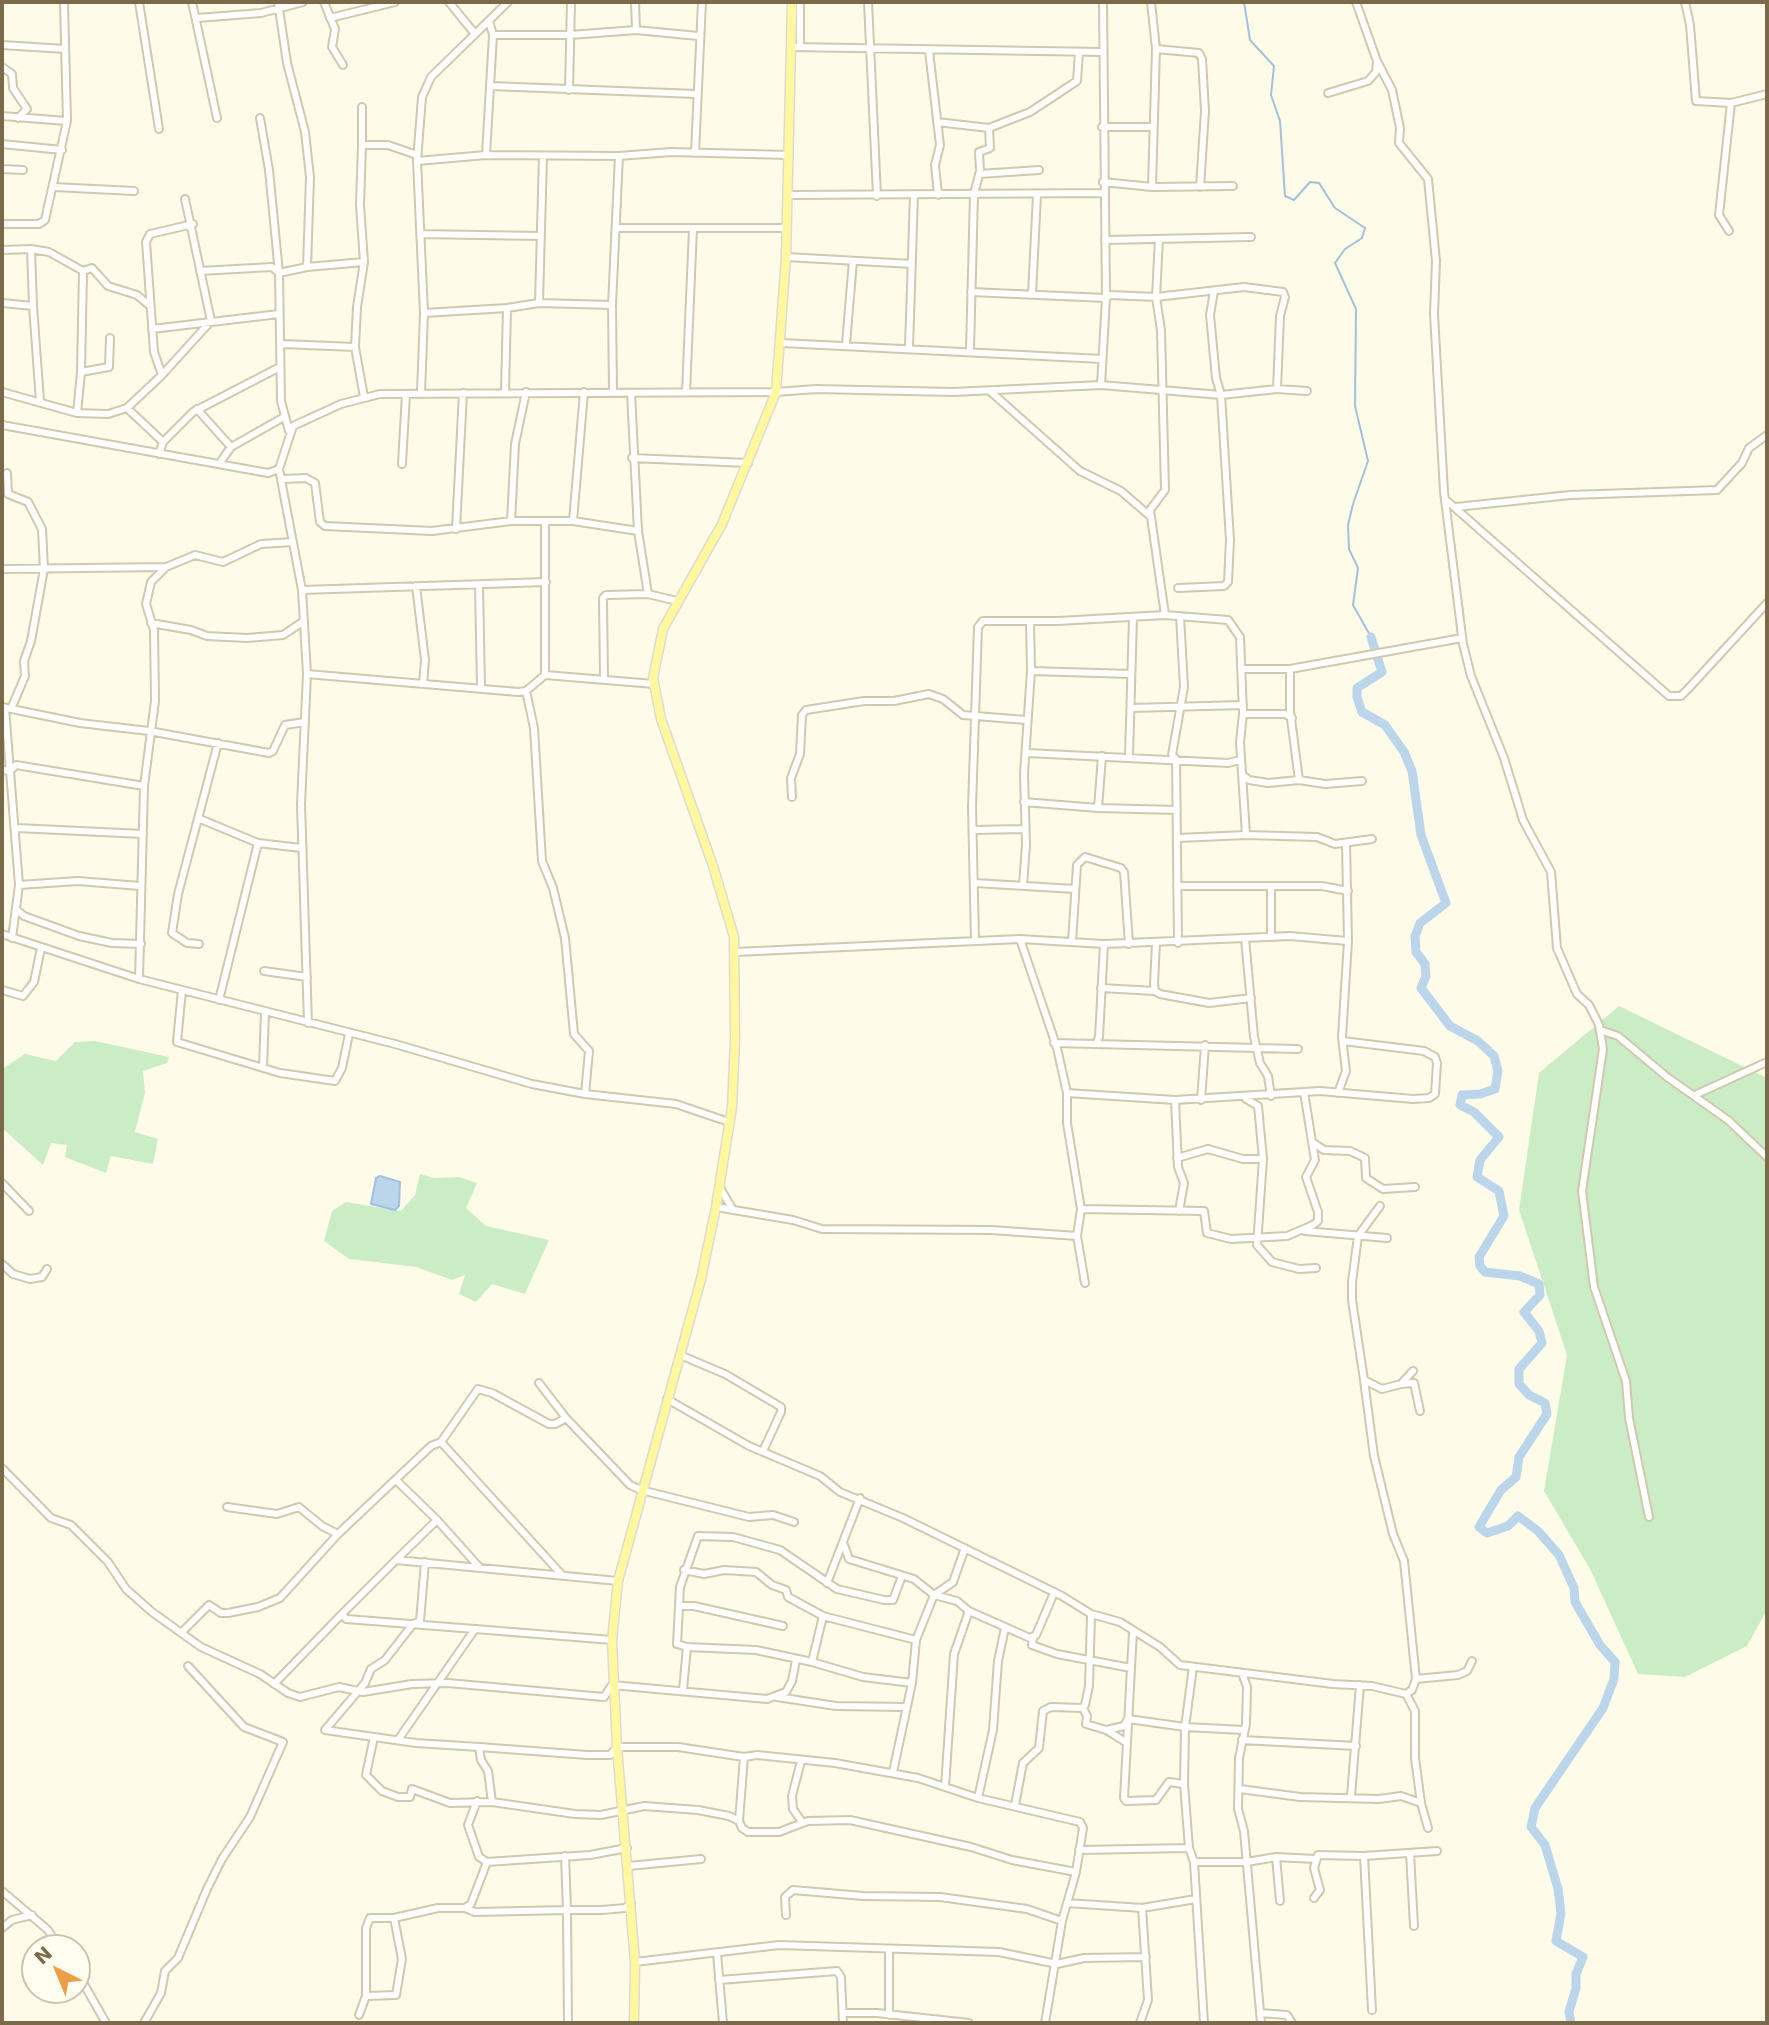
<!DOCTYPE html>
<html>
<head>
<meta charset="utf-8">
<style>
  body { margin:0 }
  #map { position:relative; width:1769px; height:2025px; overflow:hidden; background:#fefce9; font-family:"DejaVu Sans",sans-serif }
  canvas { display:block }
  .frame { position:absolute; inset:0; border:4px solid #7b6a4a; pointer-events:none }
  .north { position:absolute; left:21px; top:1934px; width:70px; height:70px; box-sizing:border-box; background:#fffef1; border:2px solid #cac3ae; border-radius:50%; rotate:317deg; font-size:19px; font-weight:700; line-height:28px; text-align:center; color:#7b6a4a }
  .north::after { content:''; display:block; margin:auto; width:24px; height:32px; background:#ee9e47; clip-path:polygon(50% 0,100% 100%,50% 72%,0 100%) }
</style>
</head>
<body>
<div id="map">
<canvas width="1769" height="2025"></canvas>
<div class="frame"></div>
<div class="north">N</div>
</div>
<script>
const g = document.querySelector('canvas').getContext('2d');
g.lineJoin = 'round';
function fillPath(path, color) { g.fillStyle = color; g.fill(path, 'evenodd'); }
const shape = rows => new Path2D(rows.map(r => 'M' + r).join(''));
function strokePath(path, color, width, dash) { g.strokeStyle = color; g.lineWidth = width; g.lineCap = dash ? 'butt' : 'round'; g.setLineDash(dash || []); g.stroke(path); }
const green = shape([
  [1619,1006,1767,1078,1767,1610,1747,1646,1685,1677,1638,1674,1590,1569,1544,1491,1567,1355,1519,1210,1539,1073],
  [95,1041,169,1057,167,1063,143,1071,145,1093,135,1132,158,1139,153,1164,111,1156,106,1173,65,1157,67,1145,51,1143,43,1165,2,1128,2,1069,25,1054,56,1061,75,1042],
  [420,1174,434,1178,459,1177,477,1183,466,1208,486,1226,549,1240,525,1294,492,1284,476,1302,459,1294,465,1275,452,1280,416,1267,349,1259,324,1241,332,1211,346,1202,401,1211,415,1195]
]);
const water = shape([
  [380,1176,400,1182,399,1206,395,1210,371,1204,376,1178,380,1176]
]);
const stream = shape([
  [1244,2,1250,40,1274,66,1271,95,1280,121,1285,196,1294,200,1310,182,1319,183,1335,208,1365,228,1362,238,1345,249,1335,263,1356,309,1355,406,1368,461,1353,504,1348,525,1349,549,1358,568,1353,605,1371,637]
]);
const river = shape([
  [1371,637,1382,672,1357,688,1357,697,1362,712,1385,725,1404,752,1412,771,1421,835,1446,903,1420,923,1415,936,1416,952,1425,964,1426,976,1421,988,1450,1026,1478,1041,1494,1056,1498,1071,1495,1089,1480,1094,1462,1095,1460,1105,1474,1112,1499,1137,1480,1160,1477,1177,1499,1191,1504,1216,1479,1257,1480,1266,1485,1272,1520,1276,1539,1284,1540,1295,1524,1312,1539,1331,1542,1343,1519,1369,1519,1384,1529,1395,1545,1403,1547,1414,1519,1457,1516,1477,1501,1490,1479,1527,1487,1533,1508,1526,1518,1516,1538,1531,1559,1555,1574,1588,1575,1602,1600,1645,1615,1662,1614,1679,1603,1708,1535,1808,1531,1827,1545,1845,1558,1889,1561,1913,1556,1941,1583,1957,1576,1974,1576,1988,1569,2012,1571,2023]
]);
const minor = shape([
  [139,2,159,129],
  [192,2,217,118],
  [278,2,287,63,305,132,310,177,307,267,279,273,281,401,289,431],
  [324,2,335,29,332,47,343,65],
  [449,2,475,34],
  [635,2,636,30],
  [800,2,800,47],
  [868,2,877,196],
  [1151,2,1156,49,1152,187],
  [1685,2,1690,25,1696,101,1731,103,1767,94],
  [197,18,261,13,303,2],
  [330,18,395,2],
  [493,35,570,35,636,30,698,36],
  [2,45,65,49],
  [791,47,1101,52],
  [1156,49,1199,53,1202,59,1205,111,1200,187],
  [929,51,940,145,935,165,938,195],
  [1377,61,1392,90,1400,128,1399,143,1428,179,1436,261,1434,314,1444,492,1463,644,1471,676,1504,758,1523,820,1551,872,1557,948,1577,994,1589,1005,1599,1025,1603,1049,1582,1191,1594,1287,1626,1381,1629,1418,1649,1517],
  [2,67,12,74,13,88,27,109,18,118],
  [491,86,696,94],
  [569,90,571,2],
  [1328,93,1368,81,1376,72,1377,61,1356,2],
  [2,116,67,121],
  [260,118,269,170,279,273],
  [937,122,989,128,1030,112,1077,81,1079,52],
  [1102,127,1153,127],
  [2,144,62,150],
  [362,145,362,107],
  [695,153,702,2],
  [486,155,493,35,489,21],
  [417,161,486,155,619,156,671,152,789,155],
  [2,169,23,170],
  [979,174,1039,170],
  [1103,182,1152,187,1233,186],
  [54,187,134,191],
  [788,195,1104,193],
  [2,224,39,224,45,220,67,121,64,2],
  [618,228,787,228],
  [1729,231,1719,215,1731,103],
  [420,234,539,236],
  [1159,239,1156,297,1161,330,1165,490,1150,510,1165,615],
  [1105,240,1251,237],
  [31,249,33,306],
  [2,250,31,249,49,252,83,271,81,372,77,413],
  [786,257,912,264],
  [307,267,364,262],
  [83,271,92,268,108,286,137,295,150,306],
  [200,271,272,267,278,272],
  [971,292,1106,298,1110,295,1156,297,1244,287,1283,292,1285,297,1280,316,1277,389],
  [1032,294,1037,195],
  [2,303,33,306,40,401],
  [539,303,543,156],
  [424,313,507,308,539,303,612,305],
  [152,329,279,314],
  [782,343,1102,359],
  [282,344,355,347],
  [846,344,853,261],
  [909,347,914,195],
  [970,350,974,194,980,171,979,152,990,148,989,128],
  [81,372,109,367,110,338],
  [162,375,154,352,146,242,150,234,193,224],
  [1101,385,1106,298,1103,2],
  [2,392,77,413,108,414,127,408,162,375,211,321,185,199],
  [505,392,507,308],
  [686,392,693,229],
  [991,392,1080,471,1121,491,1150,516],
  [421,393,424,313,417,161,422,97,431,77,508,2],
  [613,393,612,305,619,156],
  [631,393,638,531,648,594],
  [364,397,355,347,357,307,364,262,360,205,362,145,388,145,417,155],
  [127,408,163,442],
  [197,409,231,447],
  [2,425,268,473,279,469,293,426,341,404,380,394,776,392,816,389,953,392,1101,385,1221,395,1277,389,1307,391],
  [159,454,163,442,193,412,280,367],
  [632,458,748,463],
  [219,464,231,447,284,417],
  [402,464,406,394],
  [279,469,302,590,307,674,301,804,308,1023],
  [7,473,8,494,28,502,42,529,44,569,31,641,24,661,25,676,11,709],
  [283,479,306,478,315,483,320,522,325,526,432,531,511,521,573,521,638,531],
  [1446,500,1669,696,1681,696,1688,689,1767,603],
  [1456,507,1570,495,1717,490,1742,463,1749,448,1767,435],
  [511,521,515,444,526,392],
  [573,521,584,392],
  [545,522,545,675],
  [456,529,463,393],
  [2,569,166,567,195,555,223,562,261,544,292,542],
  [416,586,425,660,423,684],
  [479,586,481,687],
  [1178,588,1224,586,1228,582,1230,540,1221,395,1216,378,1210,315,1214,291],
  [302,590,546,582],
  [151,623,191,630,207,636,247,638,283,635,304,621],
  [1241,669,1290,669,1462,638],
  [1290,669,1290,711,1299,780],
  [1031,671,1131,674],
  [307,674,518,692,526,691,545,675,654,684],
  [604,679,603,598,606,595,648,594,677,601],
  [526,691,534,728,542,861,553,888,565,938,574,1034,589,1051,585,1094],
  [2,707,80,723,149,731,269,753,273,751,285,725,305,722],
  [5,708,19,885,12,938],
  [1131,708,1243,705],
  [1243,714,1285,714,1292,718],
  [1027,753,1228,763,1240,760],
  [1129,757,1133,617],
  [2,770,10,771,16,765,144,786],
  [1244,776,1249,780,1268,783,1299,780,1325,784,1362,781],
  [792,797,791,778,800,754,802,715,806,710,864,701,894,701,929,694,943,699,963,715,1026,720],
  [1024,802,1098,808,1102,756],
  [1098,808,1177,810],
  [200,819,258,843,301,848],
  [17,828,143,834],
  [974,830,1023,829],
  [1178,838,1246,835,1317,837,1335,844,1372,839],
  [975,883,1075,889],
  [19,885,78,881,140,886],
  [1023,885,1026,845,1024,774,1031,671,1030,621],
  [1177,886,1322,886,1348,891],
  [17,910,24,916,79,936,112,943,141,944],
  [2,934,139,979,395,1044,532,1084,585,1094,676,1104,729,1122],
  [1271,937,1271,887],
  [1245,938,1254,1037,1260,1063,1268,1076,1271,1096],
  [975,941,972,807,978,627,983,621,1058,621,1165,615,1228,620,1240,637,1243,714,1240,742,1246,835],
  [1072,942,1077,865,1085,857,1121,868,1124,872,1129,944],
  [1156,943,1154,984,1155,991,1160,994,1209,1003,1251,998],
  [1178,943,1176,759,1172,755,1184,687,1180,616],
  [199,944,187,943,172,933,178,894,218,743],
  [735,952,1020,939,1104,944,1290,936,1347,941],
  [264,971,307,977],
  [139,979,144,786,155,701,154,630,146,604,151,582,166,567],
  [1101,988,1155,991],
  [2,990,23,996,34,982,41,948],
  [182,990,177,1042,280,1073,335,1081,342,1068,349,1034],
  [219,1000,258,843],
  [1600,1030,1618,1036,1667,1077,1728,1120,1767,1157],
  [1054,1043,1298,1049],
  [1096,1044,1099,1037,1104,944],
  [263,1068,265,1012],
  [1067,1093,1175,1100,1320,1091,1413,1099,1429,1098,1435,1094,1437,1063,1435,1057,1424,1051,1343,1041],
  [1338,1093,1346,1071,1342,1037,1348,941,1346,843],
  [1695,1095,1767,1062],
  [1246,1099,1258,1106,1263,1159,1257,1245,1272,1262,1299,1269,1316,1268],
  [1175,1100,1178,1167,1184,1183,1179,1211],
  [1201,1100,1205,1045],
  [1312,1142,1324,1150,1350,1151,1365,1158,1366,1178,1383,1189,1415,1187],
  [1177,1158,1208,1149,1243,1159,1263,1159],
  [2,1183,29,1211],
  [720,1188,733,1210],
  [716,1207,793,1220,822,1229,991,1230,1077,1236,1081,1209,1067,1123,1067,1093,1057,1048,1020,939],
  [1081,1209,1204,1211,1207,1233,1231,1239,1287,1236,1313,1225,1318,1221,1318,1212,1306,1177,1315,1160,1304,1092],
  [1305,1231,1387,1238],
  [1077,1236,1085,1283],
  [2,1264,13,1274,30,1279,42,1277,47,1269],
  [680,1355,725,1374,781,1407,781,1412,763,1451],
  [1364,1380,1352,1300,1352,1282,1358,1236,1380,1206],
  [539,1383,566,1418],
  [1401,1384,1414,1383,1420,1411],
  [667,1399,749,1446,820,1476,840,1492,903,1518,1062,1596,1091,1614,1120,1622,1160,1647,1180,1665,1333,1684,1372,1686,1406,1694,1412,1690,1416,1679,1404,1561,1393,1534,1374,1456,1364,1380,1382,1389,1401,1384,1413,1371],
  [441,1442,562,1575],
  [2,1468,51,1518,71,1525,108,1562,126,1589,152,1612,201,1647,260,1674,288,1693,300,1697,339,1687,363,1692,412,1684,448,1683,604,1697,612,1685,767,1699,786,1692,792,1681,796,1660],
  [397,1481,437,1520],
  [227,1507,277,1514,299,1507,322,1526,338,1534],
  [844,1545,849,1559,914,1579,934,1595,957,1601,969,1611,1030,1638,1036,1635,1054,1593],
  [396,1560,437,1520,480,1568],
  [425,1562,420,1621,413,1624,385,1660,371,1669,365,1683,325,1730,416,1743,479,1747],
  [684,1570,704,1574,724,1570,756,1572,772,1585,786,1590,788,1597,823,1616,916,1640],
  [827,1583,860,1498],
  [680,1606,694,1606,783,1626],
  [475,1629,346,1619,342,1614,396,1560,618,1581],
  [1133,1631,1124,1798,1126,1801,1156,1800,1169,1782,1184,1784],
  [182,1632,209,1605,221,1613,228,1613,258,1607,280,1598,338,1534,431,1446,441,1442,478,1389,492,1393,549,1424,555,1424,566,1418,630,1485,641,1490,749,1517,773,1515,794,1522],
  [1033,1637,1032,1645,1057,1654,1131,1668],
  [687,1647,756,1650,812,1662,863,1677,912,1683],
  [812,1662,823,1616],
  [1193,1667,1185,1727,1184,1784,1189,1848,1194,1862,1204,2023],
  [1242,1673,1247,1687,1246,1724,1239,1758,1238,1809,1244,1831,1261,2023],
  [1416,1679,1458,1675,1467,1671,1472,1661],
  [274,1684,342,1614],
  [683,1690,687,1647,677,1644,680,1587,698,1536,733,1537,780,1550,837,1589,884,1600,893,1600,902,1576],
  [1406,1694,1415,1711,1415,1758,1421,1803,1428,1828],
  [777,1697,836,1706,907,1707],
  [1083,1708,1087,1716,1086,1724,1106,1730,1124,1726,1128,1719,1185,1727,1244,1730],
  [1108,1731,1127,1743],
  [374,1737,366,1775,382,1791,398,1797,410,1797,412,1789,450,1803,492,1802],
  [398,1740,475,1629,612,1640],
  [1242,1740,1356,1746],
  [801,1761,792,1796,793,1809,802,1822],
  [893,1772,912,1683,916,1640,934,1595,953,1582,965,1548],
  [945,1787,954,1654,969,1611],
  [1240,1789,1300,1797,1379,1799,1401,1796,1421,1803],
  [1351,1796,1360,1685],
  [978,1798,993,1730,998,1661,1005,1628],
  [477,1801,468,1825,479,1857,487,1862,590,1855,627,1848],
  [1015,1805,1023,1763,1039,1748,1043,1711,1051,1707,1083,1708,1085,1705,1089,1686,1091,1614],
  [739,1821,744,1757],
  [1079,1850,1189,1848],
  [1410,1853,1414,1926],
  [565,1856,567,1910,602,1910,625,1908,631,1904],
  [1364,1856,1372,2010],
  [1276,1857,1280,1901],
  [1194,1862,1247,1862,1276,1857,1316,1859],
  [629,1866,701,1859],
  [2,1891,48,1930,59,1948],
  [1314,1898,1320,1890,1314,1868,1318,1855,1364,1856,1437,1851],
  [1067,1903,1142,1908,1196,1899],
  [465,1908,471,1904,487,1862],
  [786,1915,785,1897,793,1890,863,1896,940,1897,1027,1909,1062,1921],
  [2,1928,12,1920,32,1915],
  [889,1949,889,2015],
  [717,1953,723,2023],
  [635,1962,779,1945,999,1952,1057,1964,1084,1958,1146,1957],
  [77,1972,106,2023],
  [719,1980,837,1971,841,1977,843,2023],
  [366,1996,396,1995,402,1959,394,1918],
  [843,2013,877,2013,969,2023],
  [1260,2013,1287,2015,1292,2023],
  [359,2015,366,1996,366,1928,370,1918,394,1918,438,1908,465,1908,475,1912,567,1910,568,2023],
  [144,2023,161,1993,165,1971,178,1958,207,1889,222,1859,250,1817,283,1742,244,1727,188,1666],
  [1045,2023,1062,1921,1076,1872,1083,1828,1080,1822,978,1798,918,1778,835,1763,757,1755,744,1757,678,1747,617,1747,610,1755,587,1755,479,1747,481,1760,488,1771,492,1802,575,1814,601,1815,644,1806,698,1810,729,1816,739,1821,742,1828,748,1832,779,1832,808,1821,850,1820,971,1847,1012,1860,1076,1872],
  [1140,2023,1148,2000,1142,1908]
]);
const major = shape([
  [634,2023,635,1962,617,1747,612,1640,618,1581,701,1279,716,1207,732,1107,735,1040,734,937,713,866,661,719,653,678,663,629,722,524,776,392,786,257,792,2]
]);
fillPath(green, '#caedc6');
fillPath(water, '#bbd5ea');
strokePath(water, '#a1c1dc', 2);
strokePath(stream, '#a1c1dc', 2);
strokePath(river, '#bbd5ea', 9);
strokePath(minor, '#d2c8ad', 10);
strokePath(major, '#dfdbd4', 11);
strokePath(minor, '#fff', 6);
strokePath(major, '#fff89f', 8);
</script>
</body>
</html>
